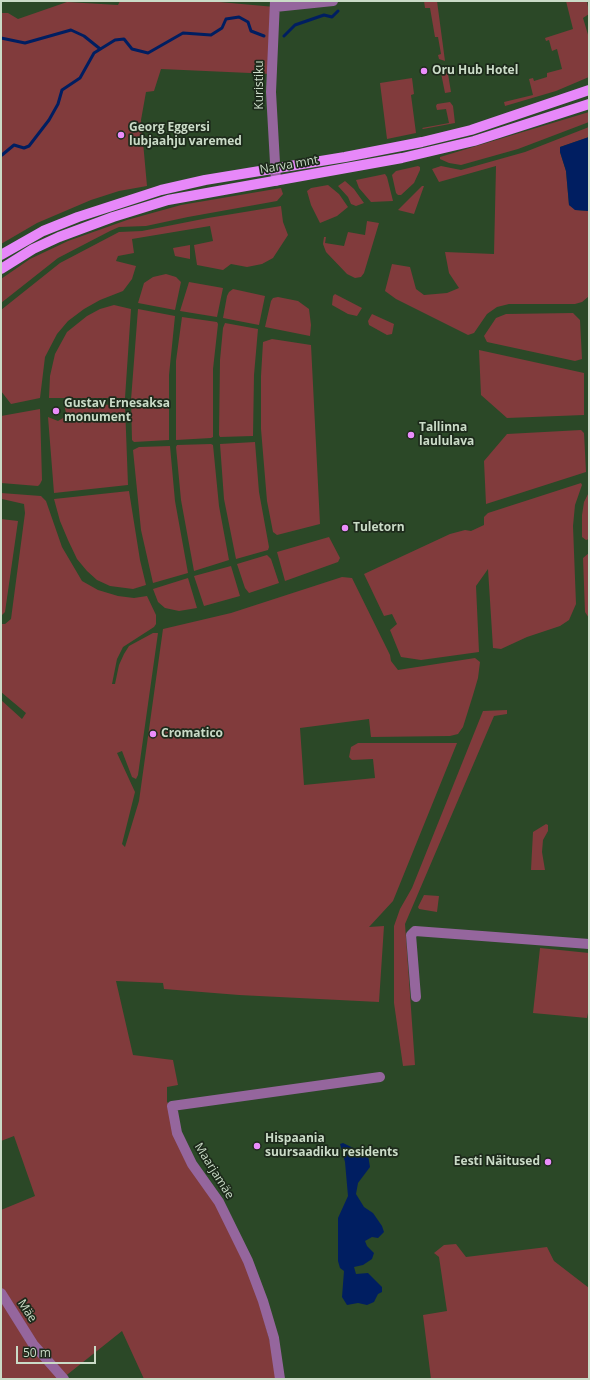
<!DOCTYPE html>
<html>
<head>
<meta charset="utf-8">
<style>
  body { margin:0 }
  #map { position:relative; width:590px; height:1380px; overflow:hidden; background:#2b4827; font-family:"Open Sans",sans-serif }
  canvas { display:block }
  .frame { position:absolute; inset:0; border:2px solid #cadbc7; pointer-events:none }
  .scale { position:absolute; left:16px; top:1346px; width:80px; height:18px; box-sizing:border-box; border:2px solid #cadbc7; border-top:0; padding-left:5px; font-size:12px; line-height:14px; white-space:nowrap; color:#cadbc7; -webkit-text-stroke:3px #1d2a1b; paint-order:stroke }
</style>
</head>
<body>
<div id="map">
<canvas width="590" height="1380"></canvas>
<div class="frame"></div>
<div class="scale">50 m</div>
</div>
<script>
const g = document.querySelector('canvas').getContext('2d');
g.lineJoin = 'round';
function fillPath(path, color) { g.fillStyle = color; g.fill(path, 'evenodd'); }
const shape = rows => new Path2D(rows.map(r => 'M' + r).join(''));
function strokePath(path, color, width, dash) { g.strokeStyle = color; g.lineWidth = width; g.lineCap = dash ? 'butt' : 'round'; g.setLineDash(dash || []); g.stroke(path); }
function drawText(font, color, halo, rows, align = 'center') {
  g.font = font + ' "Open Sans",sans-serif'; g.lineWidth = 3.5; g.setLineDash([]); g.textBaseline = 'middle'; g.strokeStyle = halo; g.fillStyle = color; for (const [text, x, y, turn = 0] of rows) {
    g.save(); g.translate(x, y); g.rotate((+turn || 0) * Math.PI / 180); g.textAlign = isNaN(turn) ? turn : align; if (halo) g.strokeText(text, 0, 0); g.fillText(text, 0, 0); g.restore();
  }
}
const green = shape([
  [120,1,208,1,275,7,272,74,161,69,154,91,146,92,141,120,147,186,119,191,91,200,37,223,1,244,1,13,8,13,18,19,67,2,118,5],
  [424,1,437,1,445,61,439,59,438,55,441,54,438,37,435,37,430,8,425,8],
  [566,1,587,1,589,14,583,18,589,38,589,77,556,91,505,106,504,102,533,95,529,79,533,78,534,81,547,77,547,73,562,69,557,49,552,51,549,40,546,41,545,38,573,29],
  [445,67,447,68,451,92,445,93,440,68],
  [412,78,414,94,411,95,416,133,387,139,380,83],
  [450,102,453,106,455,123,423,129,422,128,449,123,446,109,437,110,436,106,437,104],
  [589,112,589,122,518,149,461,165,449,163,440,159,440,157],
  [589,127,589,137,560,147,560,152,566,171,569,205,576,210,589,211,588,297,582,302,575,304,509,304,497,307,487,314,474,333,468,335,396,299,385,291,392,264,410,267,416,289,424,295,447,293,459,288,449,273,445,252,494,254,496,166,439,182,432,169,441,166,461,170,525,152],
  [418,166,420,167,420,170,414,183,401,195,398,195,396,193,392,175,396,171],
  [385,174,387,177,393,201,371,202,359,188,356,180],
  [345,181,354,189,364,203,356,206,351,204,348,197,338,186],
  [328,185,339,194,348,207,337,216,320,223,311,205,307,191,311,188],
  [422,186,424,186,414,214,398,210],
  [281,188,283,194,277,201,188,217,146,226,119,227,110,231,58,258,1,303,1,279,30,259,68,241,127,220,181,205],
  [281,206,283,222,288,235,273,258,262,264,247,267,231,264,223,270,197,265,194,245,213,241,210,226,132,239,134,253,118,256,116,261,136,266,132,279,123,291,100,300,84,309,68,321,57,334,45,357,40,398,11,404,1,391,1,310,60,263,119,232,142,231,208,218],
  [367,221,379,223,364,273,361,277,355,278,347,274,326,252,323,244,324,237,326,237,325,243,344,246,348,232,365,235],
  [190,245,190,259,175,256,173,248],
  [166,274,176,277,181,282,175,310,138,303,144,283,153,277],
  [189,282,223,288,217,317,180,311],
  [233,289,265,296,259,325,223,318,227,296,229,292],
  [335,294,362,308,357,316,348,314,332,305,333,296],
  [278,297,298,301,309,309,311,325,310,336,265,327,271,301,273,298],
  [114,305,131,309,125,398,49,398,50,376,55,354,67,332,87,316,100,309],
  [138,309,175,316,169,375,169,440,134,442,132,440,131,400],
  [573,313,580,320,582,359,575,361,487,342,484,336,496,318,506,314],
  [372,314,394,324,392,334,387,335,369,325,368,321],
  [182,317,217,322,218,324,213,369,213,437,211,438,176,440,176,361],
  [225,323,258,329,254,375,253,436,220,437,219,435,220,360,223,328],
  [272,339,311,345,320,524,277,535,273,532,267,501,261,429,261,376,263,342],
  [479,350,584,373,584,415,507,418,481,395],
  [64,404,125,405,128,485,54,493,48,417,58,421,63,418,66,413],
  [40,409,42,480,40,484,38,486,1,483,1,416],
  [581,430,584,433,586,472,486,504,484,461,507,434],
  [255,442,259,492,269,547,268,550,236,559,224,499,220,444],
  [211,444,213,445,219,506,229,560,194,571,181,500,176,447,177,445],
  [170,446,175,501,188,573,153,583,141,530,133,450,139,447],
  [581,483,582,485,575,505,573,526,576,604,569,620,560,626,527,637,501,649,493,648,488,569,476,586,479,652,421,660,401,657,390,630,397,624,392,614,384,616,364,574,450,534,465,530,471,531,484,525,484,517,488,513],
  [129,491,140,560,146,585,133,589,110,586,97,580,87,571,77,559,68,540,60,521,54,499],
  [589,492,589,539,586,540,582,537,582,515,584,502],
  [1,493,41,496,46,501,62,547,82,581,98,590,118,596,134,598,147,596,156,615,156,624,154,627,123,647,117,659,112,684,115,684,119,665,124,654,129,646,153,633,158,633,138,775,136,779,132,777,122,751,117,753,135,792,122,844,125,847,139,801,163,629,231,613,342,577,352,578,390,655,391,661,398,670,475,658,480,662,478,678,473,695,463,727,458,734,450,736,371,737,369,719,300,728,304,785,375,778,373,759,352,760,349,757,351,747,358,743,457,743,393,901,369,927,384,926,379,1002,239,995,164,989,163,983,116,981,133,1055,173,1060,178,1085,167,1087,167,1102,172,1106,177,1133,248,1261,280,1379,144,1379,122,1331,63,1378,64,1379,1,1379,1,1210,35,1196,14,1136,1,1141,1,700,22,719,26,713,1,692,1,624,5,624,11,619,25,513,24,504,2,499],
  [1,519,18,521,5,612,1,616],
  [329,537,340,558,338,562,285,581,277,552],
  [589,553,589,618,585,612,583,558],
  [267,555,271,559,279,583,249,593,245,588,237,564],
  [231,566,240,596,204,606,194,576],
  [188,578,197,608,179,611,165,608,158,602,153,589],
  [507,710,507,714,494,716,405,924,415,1065,403,1066,394,1003,394,926,400,909,412,888,483,711],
  [546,824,548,825,548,831,543,840,542,852,545,870,531,870,533,832],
  [424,895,439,896,437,912,419,909,418,907],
  [540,948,589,953,589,1008,587,1018,533,1013],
  [456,1244,466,1257,547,1247,554,1261,589,1288,589,1379,431,1379,423,1315,447,1311,439,1257,434,1253,444,1245]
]);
const water = shape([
  [589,137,589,211,575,210,569,205,566,171,560,152,560,147],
  [343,1143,368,1155,370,1167,358,1183,356,1194,364,1207,373,1213,382,1226,384,1232,378,1238,372,1237,365,1241,367,1246,374,1253,372,1259,363,1265,354,1267,356,1274,368,1273,382,1287,382,1292,378,1294,374,1302,367,1305,358,1303,347,1305,342,1297,344,1271,340,1268,338,1261,338,1218,348,1196,345,1162,340,1144]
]);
const stream = shape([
  [284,36,295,25,324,15,332,17,338,11],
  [1,38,25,43,71,30,84,36,99,48],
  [2,155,14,145,24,148,29,146,49,120,58,104,62,90,80,78,94,53,115,40,124,39,132,49,148,53,183,33,211,35,222,28,226,19,239,17,248,22,251,31,264,36]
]);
const minor = shape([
  [275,1,271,92,276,181],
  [275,7,333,1],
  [416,997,411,935,415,931,589,944],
  [1,1293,33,1344,64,1379],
  [280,1379,274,1338,263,1301,248,1261,219,1202,192,1164,177,1133,172,1106,380,1077]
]);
const major = shape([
  [1,255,43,231,78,217,161,190,205,180,345,157,422,142,471,130,589,90],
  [1,269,33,249,59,237,113,217,168,200,402,158,474,141,589,104]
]);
const markers = [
  [424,71,4,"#eb8dfc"],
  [121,135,4,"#eb8dfc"],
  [56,411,4,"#eb8dfc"],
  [411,435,4,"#eb8dfc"],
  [345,528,4,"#eb8dfc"],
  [153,734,4,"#eb8dfc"],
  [257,1146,4,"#eb8dfc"],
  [548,1162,4,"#eb8dfc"]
];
const poiNames = [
  ["Oru Hub Hotel",432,71],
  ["Georg Eggersi",129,128],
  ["lubjaahju varemed",129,142],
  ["Gustav Ernesaksa",64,404],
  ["monument",64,418],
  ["Tallinna",419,428],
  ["laululava",419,442],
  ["Tuletorn",353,528],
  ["Cromatico",161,734],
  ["Hispaania",265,1139],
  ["suursaadiku residents",265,1153],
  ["Eesti Näitused",540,1162,"right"]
];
const streetNames = [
  ["Kuristiku",260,85,-90],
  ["Narva mnt",289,165,-10],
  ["Maarjamäe",214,1171,58],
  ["Mäe",27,1311,57]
];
fillPath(green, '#813b3c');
fillPath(water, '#001e61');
strokePath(stream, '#001e61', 3);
strokePath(minor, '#95669d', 10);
strokePath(major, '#e788f9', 10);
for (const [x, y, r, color] of markers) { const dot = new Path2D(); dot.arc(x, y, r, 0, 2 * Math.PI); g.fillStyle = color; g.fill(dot); strokePath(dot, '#1d2a1b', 1.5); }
drawText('bold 12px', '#cadbc7', '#1d2a1b', poiNames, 'left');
drawText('12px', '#cadbc7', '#1d2a1b', streetNames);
</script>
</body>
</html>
